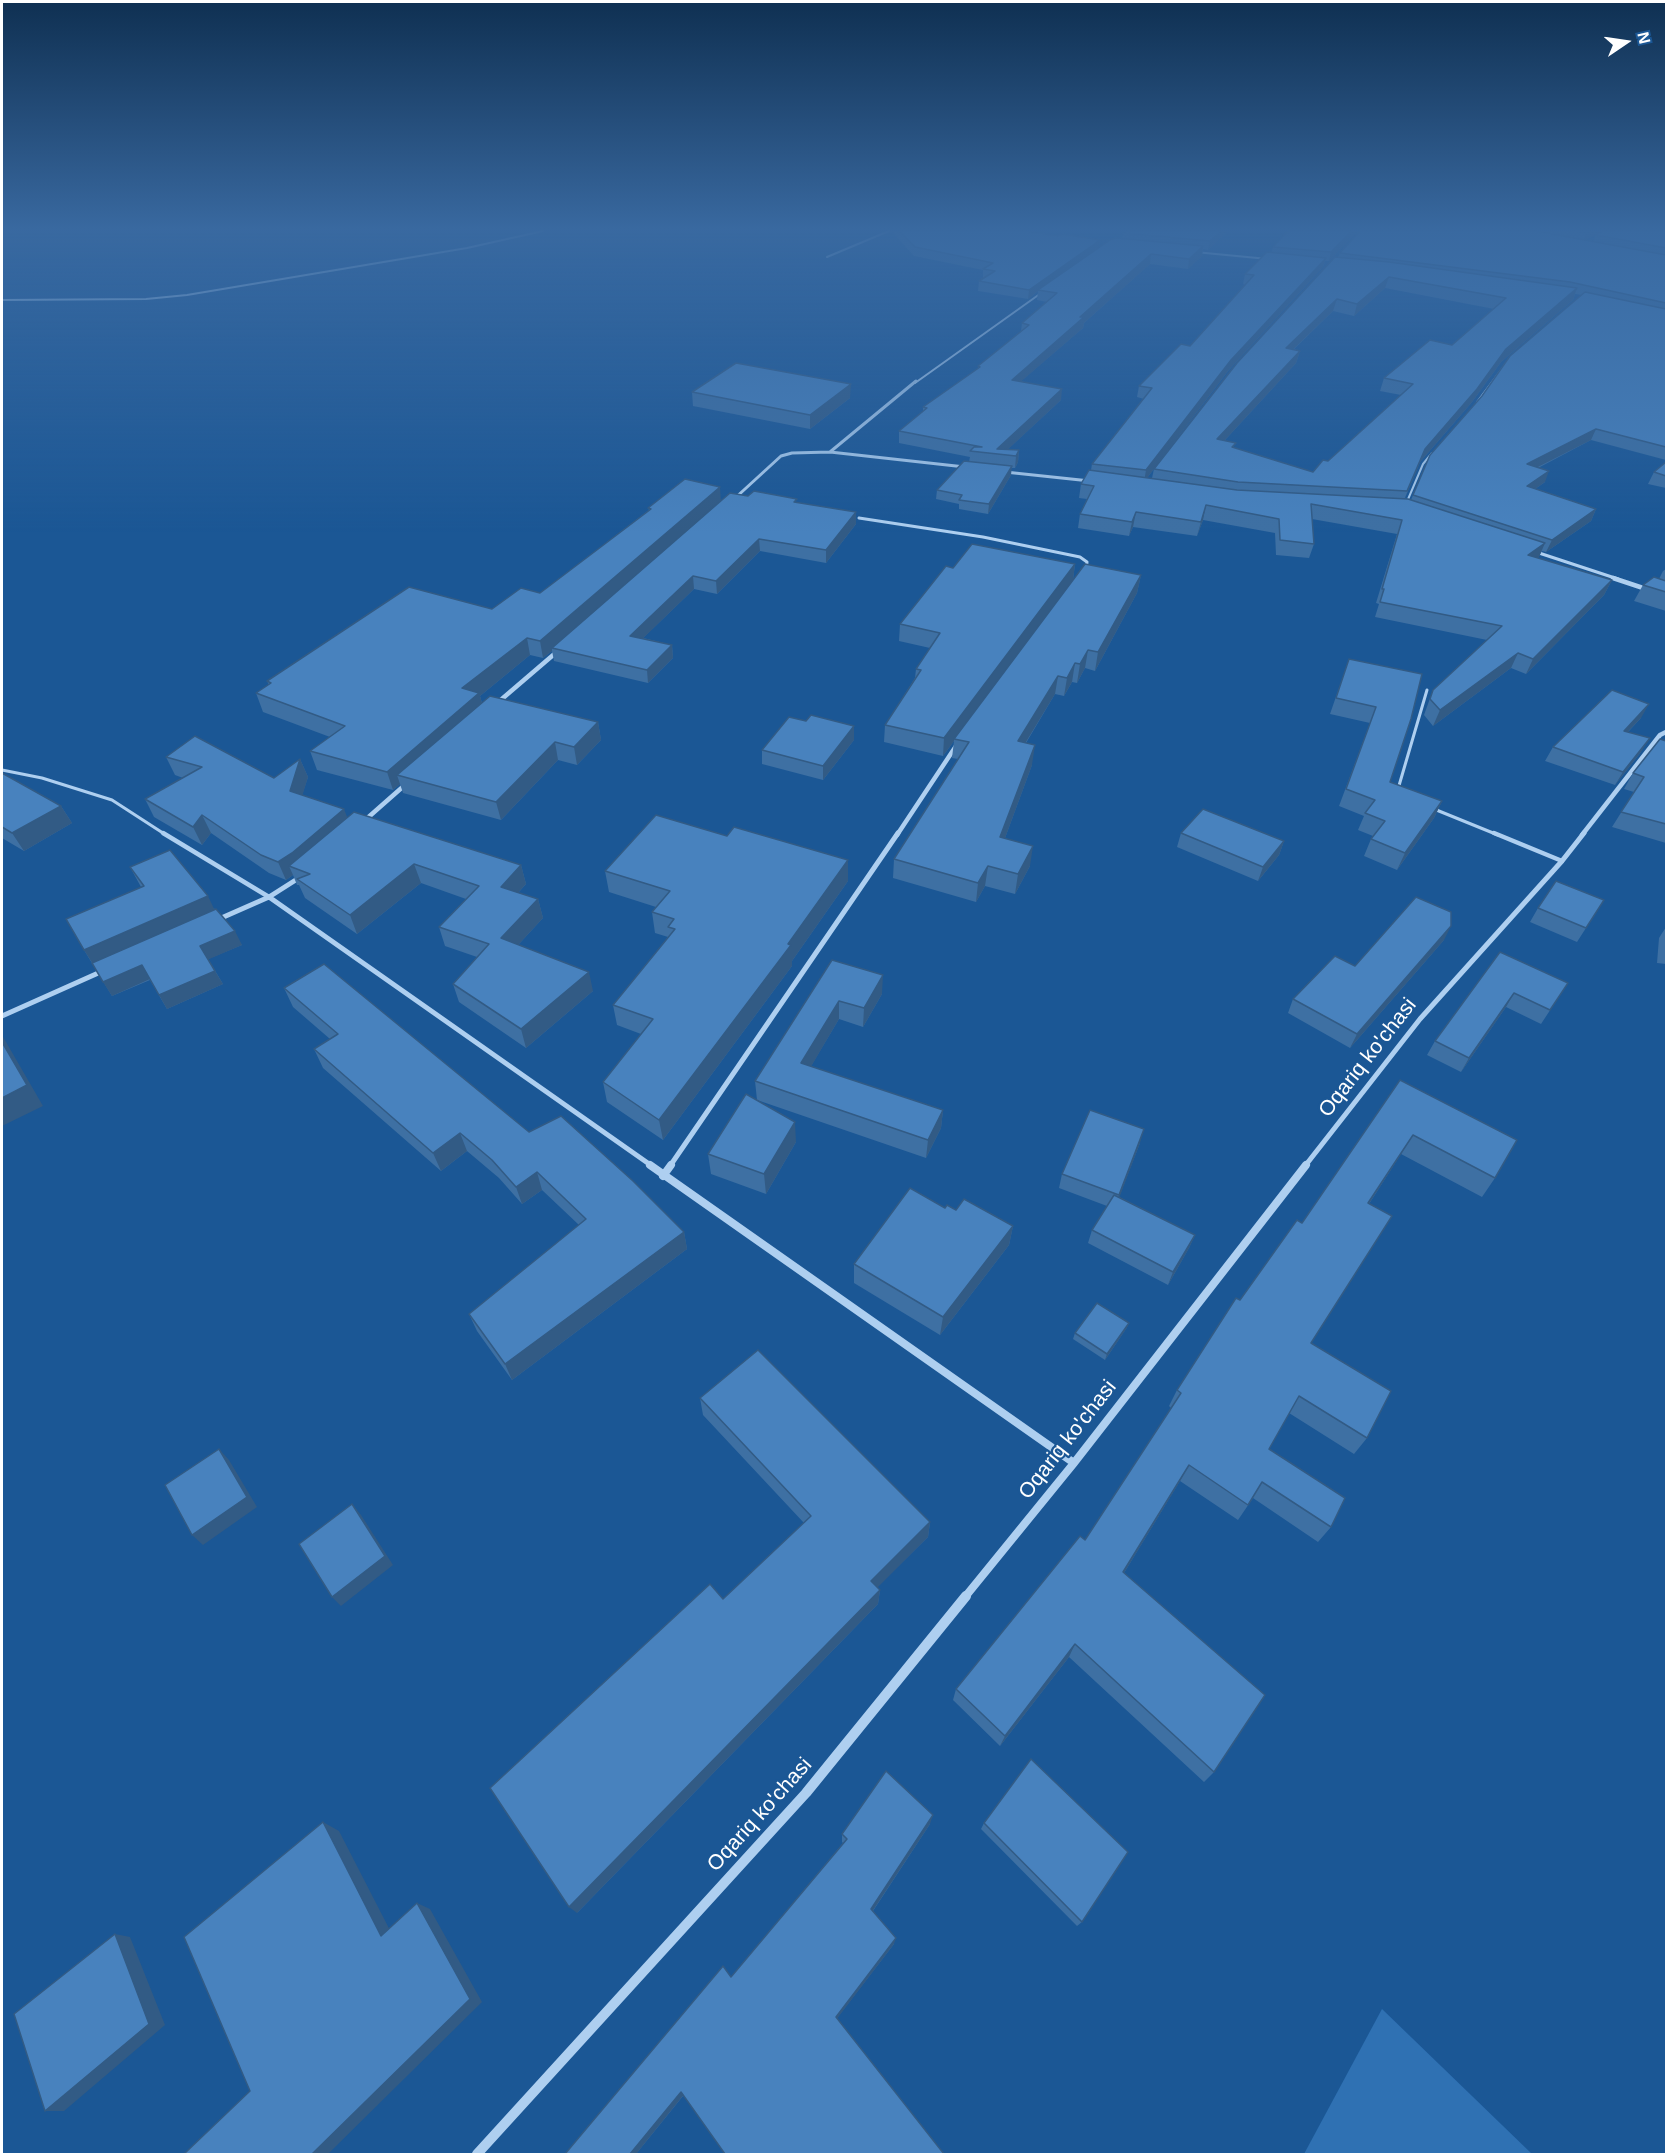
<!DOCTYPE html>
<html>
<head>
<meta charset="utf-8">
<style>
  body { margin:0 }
  #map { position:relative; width:1668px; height:2156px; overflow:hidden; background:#1b5795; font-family:Helvetica,sans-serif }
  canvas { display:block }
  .frame { position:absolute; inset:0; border:3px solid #fff; pointer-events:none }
  .north { position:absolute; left:1596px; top:12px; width:60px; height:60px; -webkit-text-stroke:4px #1b5795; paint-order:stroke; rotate:77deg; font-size:16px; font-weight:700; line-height:24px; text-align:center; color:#fff }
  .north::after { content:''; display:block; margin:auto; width:21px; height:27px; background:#fff; clip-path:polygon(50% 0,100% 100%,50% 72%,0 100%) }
</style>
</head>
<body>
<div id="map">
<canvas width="1668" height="2156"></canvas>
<div class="frame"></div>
<div class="north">N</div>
</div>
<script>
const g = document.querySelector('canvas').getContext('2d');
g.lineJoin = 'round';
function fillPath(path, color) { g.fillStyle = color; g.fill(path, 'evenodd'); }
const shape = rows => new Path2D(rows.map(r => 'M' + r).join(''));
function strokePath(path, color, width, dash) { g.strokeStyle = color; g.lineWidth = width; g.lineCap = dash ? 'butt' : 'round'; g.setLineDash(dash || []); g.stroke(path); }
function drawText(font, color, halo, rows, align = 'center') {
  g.font = font + ' Helvetica,sans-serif'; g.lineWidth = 4.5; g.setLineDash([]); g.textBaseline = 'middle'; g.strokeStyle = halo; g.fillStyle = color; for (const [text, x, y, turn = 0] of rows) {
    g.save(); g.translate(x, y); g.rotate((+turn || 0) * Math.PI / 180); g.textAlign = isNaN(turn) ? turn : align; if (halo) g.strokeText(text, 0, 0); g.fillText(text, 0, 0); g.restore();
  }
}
const green = shape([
  [1382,2009,1532,2154,1304,2154]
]);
const serviceFar2 = shape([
  [827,257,889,231],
  [2,300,146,299,187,295,467,248,543,231],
  [1477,402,1510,358],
  [1406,504,1423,464,1432,453]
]);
const serviceFar1 = shape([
  [2,770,42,778,112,800,166,835],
  [1398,789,1427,690],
  [1434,809,1498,835]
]);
const service = shape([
  [163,833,269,897],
  [1494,833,1562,861]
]);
const minorFar5 = shape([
  [1195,252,1268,259],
  [915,383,1044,291]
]);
const minorFar4 = shape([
  [830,452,965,467],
  [1005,472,1090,481],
  [733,500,781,456,792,453,830,452,916,381],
  [859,518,983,537,1080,557,1087,562,1086,571],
  [1533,551,1618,579]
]);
const minorFar3 = shape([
  [1613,578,1649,590],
  [496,704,559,650],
  [364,821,406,784],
  [897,835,958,743],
  [1582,835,1660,735,1666,732]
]);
const minorFar2 = shape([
  [269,897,652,1166],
  [219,919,269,897,302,876],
  [2,1016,105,970],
  [670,1166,898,833],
  [1305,1166,1420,1019,1562,861,1584,833]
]);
const minorFar1 = shape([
  [650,1165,1074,1463],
  [663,1176,671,1165],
  [965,1597,1074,1463,1306,1165]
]);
const minor = shape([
  [477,2154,806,1793,966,1596]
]);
const wall = shape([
  [891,231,1025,231,1058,236,1100,240,1099,248,1122,239,1123,233,1228,231,1208,250,1203,249,1202,256,1188,269,1150,264,1084,323,1083,328,1021,381,1061,400,1008,449,1019,450,1018,462,1015,468,1011,468,1011,475,988,514,959,509,959,504,936,499,937,490,969,462,970,457,899,443,899,431,923,411,923,407,978,369,978,366,1021,331,1022,323,1047,302,1037,300,1038,291,1028,299,978,291,979,281,984,278,983,278,983,270,914,256],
  [1358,231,1329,261,1325,261,1323,267,1228,371,1147,478,1152,478,1154,469,1338,257,1340,253,1360,231,1601,231,1586,240,1593,241,1596,235,1666,231,1666,460,1591,440,1538,468,1545,482,1535,489,1596,509,1591,521,1546,552,1542,551,1538,558,1612,580,1604,595,1526,674,1511,668,1433,726,1424,715,1433,690,1487,640,1375,617,1379,604,1376,603,1397,534,1312,519,1314,544,1309,558,1276,555,1275,533,1203,520,1197,536,1133,527,1129,536,1078,528,1080,514,1087,499,1079,498,1081,484,1091,470,1092,464,1144,399,1137,397,1139,386,1190,346,1246,285,1243,284,1245,274,1271,253,1273,247],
  [1385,288,1494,309,1452,345,1384,378,1380,391,1401,395,1328,461,1313,472,1235,448,1225,440,1296,363,1300,351,1294,349,1333,311,1354,316],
  [1575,294,1582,295,1430,455,1411,500,1405,498,1420,462,1472,402,1501,362,1573,300],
  [692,392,850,398,810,429,693,406],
  [1666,462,1666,488,1648,484,1654,472],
  [748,496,797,502,856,524,826,563,760,551,717,594,694,589,643,638,672,645,673,658,648,683,554,661,552,651,543,658,530,655,480,696,482,703,598,722,601,740,577,765,558,760,501,820,403,793,400,784,393,790,317,770,310,751,330,737,263,712,256,693,269,685,267,681,540,593,649,510,648,508,721,500],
  [1075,564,1073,580,1034,633,1141,575,1137,593,1095,671,1085,668,1077,683,1072,682,1064,696,1055,694,1026,743,1032,765,1005,838,1030,866,1015,894,985,886,976,902,893,878,894,859,958,759,952,758,954,741,943,756,884,742,885,725,915,678,916,669,930,648,899,641,900,624,953,568],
  [1666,569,1666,611,1634,601,1643,585,1659,579,1663,571],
  [1349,659,1422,674,1390,782,1442,801,1434,818,1397,870,1364,856,1371,839,1373,836,1358,830,1364,816,1339,806,1370,723,1330,714],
  [1641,718,1628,732,1641,752,1615,785,1545,761,1553,747],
  [854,740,823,780,762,764,762,750],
  [1666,741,1666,843,1612,827,1634,792,1624,789,1633,773],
  [166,757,274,778,300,759,308,777,302,795,347,817,521,865,526,884,518,893,538,899,543,918,518,945,593,991,526,1048,459,1002,453,984,477,957,445,946,439,927,466,899,421,883,357,934,305,898,299,885,297,885,293,875,286,880,269,873,211,833,202,845,154,817,145,799,183,778,175,775],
  [2,773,61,806,72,823,24,851,2,838],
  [1181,833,1284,841,1279,855,1258,881,1177,847],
  [727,836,848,860,848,881,792,961,792,966,663,1140,607,1102,603,1082,641,1034,617,1025,613,1005,668,937,655,933,652,912,656,907,609,892,605,871],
  [130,867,215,909,242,945,208,959,223,984,167,1009,150,980,112,996,84,950,141,887],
  [1604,900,1577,942,1530,922,1538,908],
  [1666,927,1666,964,1657,963,1659,938],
  [1444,940,1350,1048,1288,1013,1293,999,1355,966],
  [1500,952,1568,983,1541,1024,1506,1007,1461,1072,1427,1055,1435,1041],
  [832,960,882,994,863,1027,839,1019,811,1066,943,1110,941,1128,926,1158,757,1100,755,1081],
  [284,988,529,1132,684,1232,687,1249,512,1380,477,1331,469,1314,579,1225,542,1190,522,1204,499,1178,467,1151,441,1171,323,1068,314,1049,330,1039,293,1007],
  [1400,1080,1495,1178,1482,1197,1401,1154,1369,1204,1311,1343,1367,1438,1354,1454,1289,1413,1269,1449,1331,1527,1318,1542,1253,1498,1238,1520,1180,1481,1124,1573,1214,1772,1204,1782,1069,1657,1000,1746,953,1700,956,1689,1085,1540,1171,1408,1169,1406,1177,1390,1240,1300,1302,1223],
  [796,1142,766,1194,711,1174,708,1154],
  [1140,1143,1119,1197,1195,1235,1189,1248,1168,1285,1088,1243,1092,1230,1107,1206,1059,1188,1062,1174],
  [945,1208,956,1210,1013,1226,1009,1245,940,1335,854,1283,854,1264],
  [1129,1323,1126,1329,1105,1360,1073,1339,1075,1333],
  [700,1398,930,1522,928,1537,877,1587,880,1590,878,1604,577,1913,723,1599,804,1523,703,1415],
  [984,1823,1082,1922,1077,1926,981,1829],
  [930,1824,873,1911,894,1944,837,2018,683,2096,636,2154,731,1977,843,1843,842,1842,842,1834]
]);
const shadedWall = shape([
  [1221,231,1228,231,1208,250,1210,241],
  [1352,231,1358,231,1329,261,1331,252],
  [1591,231,1601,231,1583,242,1586,233],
  [1100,240,1099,248,1038,290,1038,291,1028,299,1029,290],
  [1203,246,1202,256,1188,269,1189,259],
  [1151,254,1150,264,1084,323,1083,328,1010,391,1012,380,1080,317],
  [1326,258,1323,267,1228,371,1144,482,1146,470,1231,360],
  [1389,277,1385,288,1354,316,1357,304],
  [1577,288,1573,300,1501,362,1472,402,1420,462,1402,505,1425,449,1506,349],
  [1337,299,1333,311,1282,360,1286,348],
  [1300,351,1296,363,1214,452,1217,439],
  [851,384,850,398,810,429,810,415],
  [1062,389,1061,400,1002,455,997,449],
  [1596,429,1591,440,1522,475,1527,464],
  [1019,450,1018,462,1015,468,1016,456],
  [1012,466,1011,475,988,514,989,504],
  [1549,471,1545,482,1522,498,1527,486],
  [720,487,721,503,552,648,552,651,543,658,540,641],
  [1206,505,1203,520,1197,536,1201,522],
  [1596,509,1591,521,1546,552,1552,540],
  [856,512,856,524,826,563,826,550],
  [1136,512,1133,527,1129,536,1132,522],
  [759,539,760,551,717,594,716,581],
  [1545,543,1539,557,1522,569,1528,555],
  [1075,564,1073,580,955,739,954,739,954,741,943,756,944,738],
  [1141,575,1137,593,1095,671,1098,652],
  [693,576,694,589,632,649,630,636],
  [1612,580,1604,595,1526,674,1533,659],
  [527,638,530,655,480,696,484,711,397,775,400,784,393,790,387,772,462,688],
  [672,645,673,658,648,683,647,670],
  [1088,650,1085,668,1077,683,1080,664],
  [1518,653,1511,668,1433,726,1440,710],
  [1075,663,1072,682,1064,696,1067,678],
  [1058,676,1055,694,1015,760,1018,741],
  [1649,704,1641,718,1616,744,1624,731],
  [598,722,601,740,577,765,574,747],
  [854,726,854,740,823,780,823,766],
  [1650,738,1641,752,1615,785,1623,772],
  [555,742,558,760,501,820,496,802],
  [1035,745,1032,765,998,857,1000,837],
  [300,759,308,777,298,810,290,791],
  [1442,801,1434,818,1397,870,1405,853],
  [61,806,72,823,24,851,12,833],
  [344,809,351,827,289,866,293,875,286,880,278,862],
  [202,815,211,833,202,845,193,827],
  [1284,841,1279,855,1258,881,1263,867],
  [1033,846,1030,866,1015,894,1018,874],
  [848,860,848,881,792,961,792,966,663,1140,659,1120,788,944],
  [414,864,421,883,357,934,350,915],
  [521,865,526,884,506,906,501,887],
  [988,866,985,886,976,902,978,883],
  [208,896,217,915,96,969,84,950],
  [538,899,543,918,507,957,501,938],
  [1451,926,1444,940,1350,1048,1357,1034],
  [235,931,242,945,207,960,200,946],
  [142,965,150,979,112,996,103,982],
  [215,971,223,984,167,1009,159,995],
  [589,972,593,991,526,1048,521,1029],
  [883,975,882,994,863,1027,864,1008],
  [1514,993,1506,1007,1461,1072,1469,1058],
  [839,1001,839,1019,802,1082,801,1063],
  [2,1035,43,1106,2,1126],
  [943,1110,941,1128,926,1158,928,1140],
  [795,1122,796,1142,766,1194,764,1174],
  [1144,1129,1140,1143,1115,1209,1119,1195],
  [460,1133,467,1151,441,1171,433,1153],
  [1413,1135,1401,1154,1357,1222,1368,1203],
  [537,1172,542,1190,522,1204,516,1187],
  [1013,1226,1009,1245,940,1335,943,1317],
  [684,1232,687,1249,512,1380,505,1364],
  [1195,1235,1189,1248,1168,1285,1173,1272],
  [1129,1323,1126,1329,1105,1360,1107,1354],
  [219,1449,229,1460,257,1507,203,1545,192,1535],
  [1189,1465,1180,1481,1116,1586,1123,1572],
  [352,1504,361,1515,393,1565,341,1606,332,1597],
  [930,1522,928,1537,870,1595,871,1581],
  [880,1590,878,1604,577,1913,569,1907],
  [1075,1644,1069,1657,1000,1746,1005,1736],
  [933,1815,930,1824,870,1915,871,1909],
  [323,1822,339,1831,396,1942,381,1936],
  [417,1903,430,1909,482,2002,328,2154,312,2154],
  [115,1934,130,1937,165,2025,64,2111,45,2111],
  [896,1938,894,1944,836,2020,836,2017],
  [681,2092,686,2092,636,2154,630,2154]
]);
const building = shape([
  [899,231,1025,231,1058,236,1062,234,1100,240,1029,290,979,281,995,271,983,269,993,263,915,247,899,231],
  [1126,231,1221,231,1210,241,1123,233,1126,231],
  [1288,231,1352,231,1331,252,1273,247,1288,231],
  [1360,231,1536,231,1666,255,1666,303,1570,282,1340,253,1360,231],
  [1573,231,1591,231,1586,233,1573,231],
  [1602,231,1666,231,1666,248,1596,235,1602,231],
  [1116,238,1203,246,1189,259,1151,254,1080,317,1084,317,1012,380,1062,389,997,449,1019,450,1016,456,970,451,974,447,982,447,899,431,927,408,923,407,980,367,978,366,1029,325,1022,323,1057,293,1038,290,1110,240,1116,238],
  [1267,252,1326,258,1231,360,1146,470,1092,464,1152,388,1139,386,1181,344,1190,346,1254,275,1245,274,1267,252],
  [1335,257,1389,262,1577,288,1506,349,1477,389,1425,449,1407,491,1238,482,1154,469,1237,363,1335,257],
  [1389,277,1506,298,1452,345,1430,340,1384,378,1413,384,1328,461,1323,460,1313,472,1232,447,1236,443,1217,439,1300,351,1286,348,1337,299,1357,304,1389,277],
  [1585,292,1666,309,1666,447,1596,429,1527,464,1549,471,1527,486,1596,509,1552,540,1413,495,1430,455,1482,396,1510,356,1585,292],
  [736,363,851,384,810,415,692,392,736,363],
  [964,461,1012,466,989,504,959,500,962,495,937,490,964,461],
  [1666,462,1666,476,1654,472,1666,462],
  [1089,470,1237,490,1408,499,1545,543,1528,555,1612,580,1533,659,1518,653,1440,710,1430,699,1433,690,1502,626,1380,602,1384,589,1382,589,1402,520,1311,504,1314,544,1280,540,1279,519,1206,505,1201,522,1136,512,1132,522,1080,514,1094,486,1081,484,1089,470],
  [685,479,720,487,540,641,527,638,462,688,479,693,387,772,310,751,345,726,256,693,271,683,267,681,409,587,492,609,521,588,540,593,651,509,648,508,685,479],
  [754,491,797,499,794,502,856,512,826,550,759,539,716,581,693,576,630,636,672,645,647,670,552,648,730,493,748,496,754,491],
  [972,544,1075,564,944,738,885,725,921,670,916,669,940,633,900,624,946,566,953,568,972,544],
  [1085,564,1141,575,1098,652,1088,650,1080,664,1075,663,1067,678,1058,676,1018,741,1035,745,1000,837,1033,846,1018,874,988,866,978,883,894,859,969,742,954,739,1085,564],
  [1654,577,1666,581,1666,592,1643,585,1654,577],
  [1349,659,1422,674,1411,719,1390,782,1442,801,1405,853,1371,839,1385,821,1365,813,1375,800,1346,789,1376,707,1336,698,1349,659],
  [1612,690,1649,704,1624,731,1650,738,1623,772,1553,747,1612,690],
  [490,696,598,722,574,747,555,742,496,802,397,775,490,696],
  [811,715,854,726,823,766,762,750,789,717,806,721,811,715],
  [195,736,274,778,300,759,290,791,344,809,292,853,278,862,261,855,202,815,193,827,145,799,202,767,166,757,195,736],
  [1660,739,1666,741,1666,824,1621,812,1644,777,1633,773,1660,739],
  [2,773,61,806,12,833,2,827,2,773],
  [1203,809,1284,841,1263,867,1181,833,1203,809],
  [354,812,521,865,501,887,538,899,501,938,589,972,521,1029,453,984,489,944,439,927,479,886,414,864,350,915,297,879,310,874,289,866,354,812],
  [656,815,727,836,734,827,848,860,788,944,791,945,659,1120,603,1082,653,1019,613,1005,675,929,668,927,674,919,652,912,670,891,605,871,656,815],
  [170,850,208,896,84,950,66,919,144,886,130,867,170,850],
  [1556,881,1604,900,1586,928,1538,908,1556,881],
  [1416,897,1451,912,1451,926,1357,1034,1293,999,1335,956,1355,966,1416,897],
  [216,909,235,931,200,946,215,971,159,995,142,965,103,982,92,963,216,909],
  [1500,952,1568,983,1550,1010,1514,993,1469,1058,1435,1041,1500,952],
  [832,960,883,975,864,1008,839,1001,801,1063,943,1110,928,1140,755,1081,832,960],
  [324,964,529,1132,561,1116,633,1181,684,1232,505,1364,469,1314,586,1219,537,1172,516,1187,492,1160,460,1133,433,1153,314,1049,338,1034,284,988,324,964],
  [2,1042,27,1085,2,1098,2,1042],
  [1400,1080,1517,1140,1495,1178,1413,1135,1368,1203,1392,1216,1311,1343,1391,1391,1367,1438,1299,1396,1269,1449,1345,1498,1331,1527,1262,1482,1248,1505,1189,1465,1123,1572,1265,1695,1214,1772,1075,1644,1005,1736,956,1689,1080,1536,1085,1540,1181,1393,1177,1390,1236,1298,1240,1300,1297,1220,1302,1223,1400,1080],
  [746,1094,795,1122,764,1174,708,1154,746,1094],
  [1090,1110,1144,1129,1119,1195,1062,1174,1090,1110],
  [910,1188,945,1208,947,1205,956,1210,964,1199,1013,1226,943,1317,854,1264,910,1188],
  [1114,1195,1195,1235,1173,1272,1092,1230,1114,1195],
  [1097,1303,1129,1323,1107,1354,1075,1333,1097,1303],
  [758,1350,930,1522,871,1581,880,1590,569,1907,490,1788,710,1584,723,1599,811,1516,700,1398,758,1350],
  [219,1449,247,1497,192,1535,165,1485,219,1449],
  [352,1504,385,1556,332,1597,299,1544,352,1504],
  [1031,1759,1128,1852,1082,1922,984,1823,1031,1759],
  [886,1771,933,1815,871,1909,896,1938,836,2017,944,2154,725,2154,681,2092,630,2154,565,2154,723,1966,731,1977,847,1839,842,1834,886,1771],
  [323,1822,381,1936,417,1903,470,1999,312,2154,184,2154,250,2091,184,1937,323,1822],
  [115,1934,149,2024,45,2111,14,2014,115,1934]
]);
const nearStreetnames = [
  ["Oqariq ko'chasi",1368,1058,-52],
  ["Oqariq ko'chasi",1068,1440,-52],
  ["Oqariq ko'chasi",760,1815,-48]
];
fillPath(green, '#2f71b3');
strokePath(serviceFar2, '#aecff0', 2);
strokePath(serviceFar1, '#aecff0', 3);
strokePath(service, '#aecff0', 4.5);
strokePath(minorFar5, '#aecff0', 2);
strokePath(minorFar4, '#aecff0', 3);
strokePath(minorFar3, '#aecff0', 4.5);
strokePath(minorFar2, '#aecff0', 5);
strokePath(minorFar1, '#aecff0', 8);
strokePath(minor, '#aecff0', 10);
fillPath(wall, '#3e70a3');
fillPath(shadedWall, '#325b85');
fillPath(building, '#4882be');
strokePath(building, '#325b85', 1.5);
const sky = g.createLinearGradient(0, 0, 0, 533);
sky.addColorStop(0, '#0f3052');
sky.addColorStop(0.43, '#3969a0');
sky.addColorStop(1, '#3969a000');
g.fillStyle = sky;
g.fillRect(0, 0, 1668, 533);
drawText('21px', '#fff', '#1b5795', nearStreetnames);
</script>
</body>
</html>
